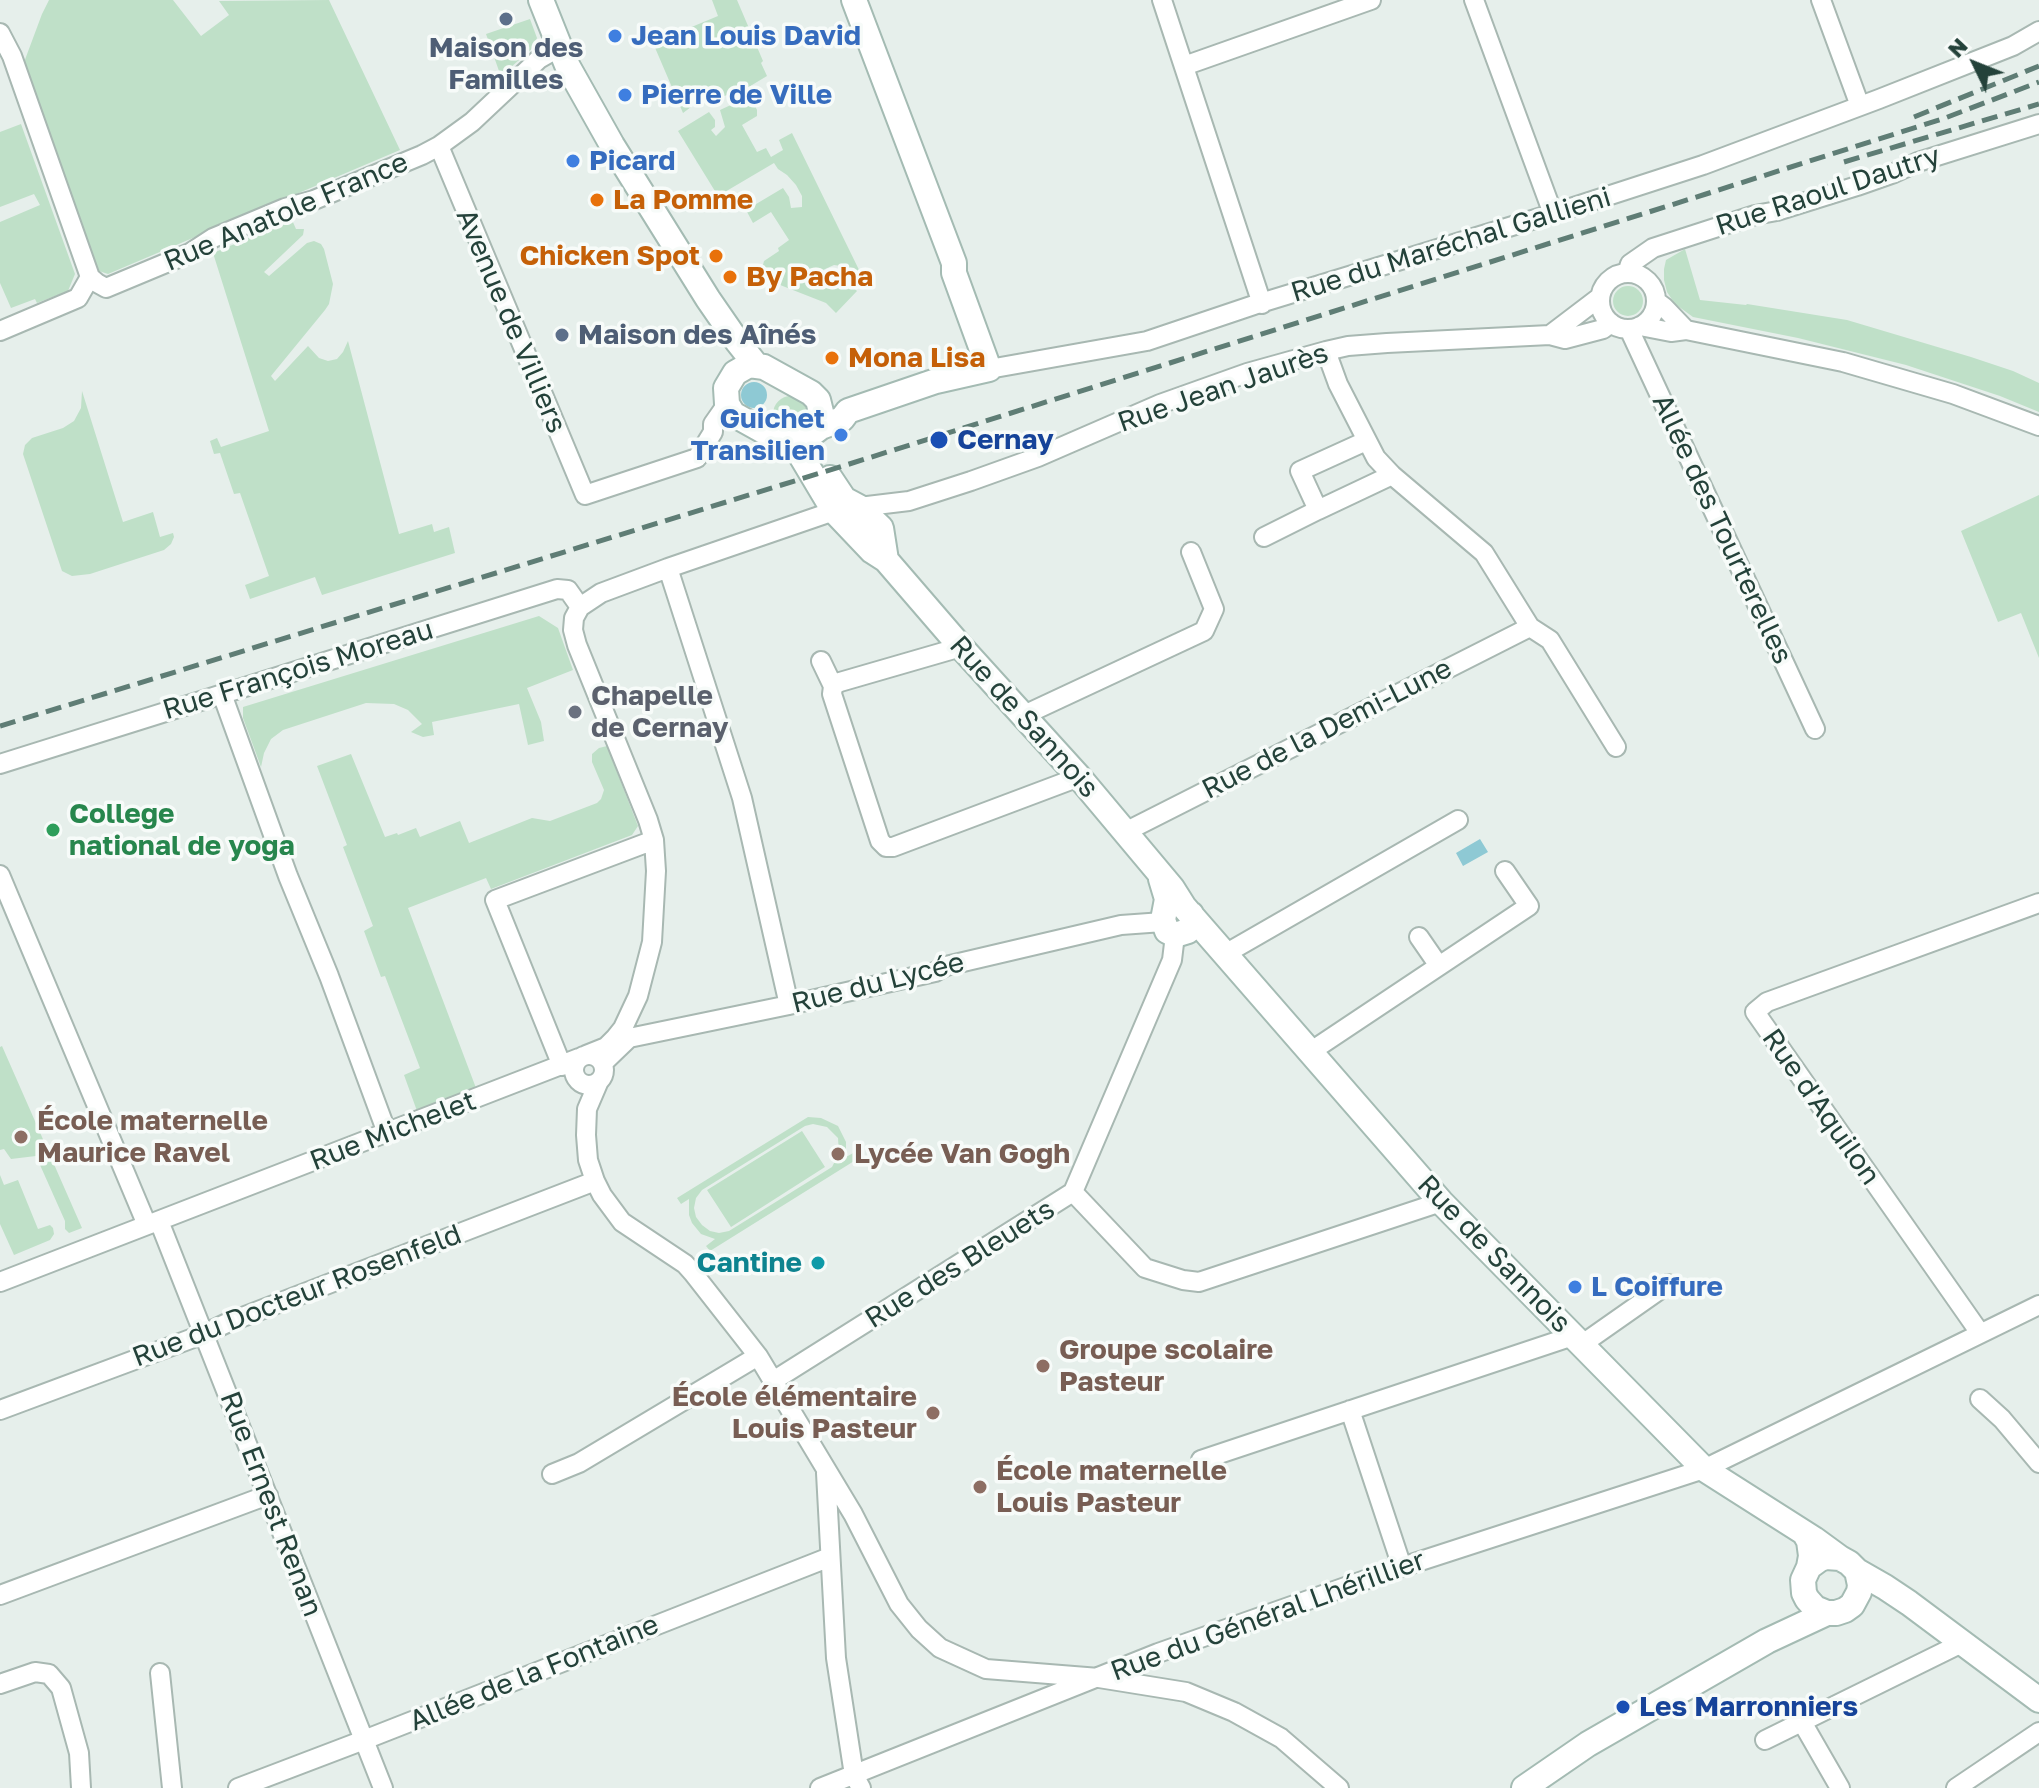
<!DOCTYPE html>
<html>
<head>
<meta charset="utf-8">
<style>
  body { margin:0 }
  #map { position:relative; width:2039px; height:1788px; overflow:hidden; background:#e6efeb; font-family:"Golos Text",sans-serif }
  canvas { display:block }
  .north { position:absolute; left:1935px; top:24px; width:80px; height:80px; -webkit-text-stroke:6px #f7fbf9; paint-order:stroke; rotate:313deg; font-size:22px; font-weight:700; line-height:32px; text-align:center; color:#24423a }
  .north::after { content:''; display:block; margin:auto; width:28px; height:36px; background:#24423a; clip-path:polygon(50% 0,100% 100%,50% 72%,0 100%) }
</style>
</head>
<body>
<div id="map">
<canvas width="2039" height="1788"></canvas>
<div class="north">N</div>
</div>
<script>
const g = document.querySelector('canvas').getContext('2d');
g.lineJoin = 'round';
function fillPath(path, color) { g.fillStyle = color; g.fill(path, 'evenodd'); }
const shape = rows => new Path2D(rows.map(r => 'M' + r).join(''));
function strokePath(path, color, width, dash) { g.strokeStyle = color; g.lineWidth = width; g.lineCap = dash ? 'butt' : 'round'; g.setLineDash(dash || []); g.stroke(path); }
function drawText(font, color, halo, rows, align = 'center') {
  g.font = font + ' "Golos Text",sans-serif'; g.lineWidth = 7; g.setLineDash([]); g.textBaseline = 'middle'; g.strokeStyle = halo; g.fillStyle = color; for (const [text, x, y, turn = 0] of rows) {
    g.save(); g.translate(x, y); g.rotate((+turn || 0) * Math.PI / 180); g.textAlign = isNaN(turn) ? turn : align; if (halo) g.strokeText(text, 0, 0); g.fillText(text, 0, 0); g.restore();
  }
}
const green = shape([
  [49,0,173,0,201,36,229,15,219,1,329,0,400,150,108,274,96,270,23,65,42,14],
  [712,0,737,0,763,61,761,63,767,76,742,91,695,104,683,113,653,43,718,16],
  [530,19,537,38,534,47,495,81,493,73,499,71,486,34],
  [746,98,753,102,757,110,757,116,742,125,757,152,766,148,771,157,783,150,779,140,792,133,862,276,865,285,853,272,841,266,834,265,823,270,828,277,833,275,844,278,857,291,836,313,826,303,775,283,763,265,764,261,779,251,778,248,789,240,771,212,753,223,746,210,783,188,789,197,791,208,802,207,802,196,796,185,787,175,778,169,774,163,718,196,678,131,709,112,715,120,715,127,711,130,716,136,725,127,720,110],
  [21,124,75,274,68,291,37,303,35,299,11,308,0,283,0,222,40,205,34,194,0,207,0,132],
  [292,220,296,229,304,229,303,235,264,272,269,276,307,243,314,241,321,244,324,249,333,284,329,304,325,310,271,376,275,381,308,346,319,358,328,361,337,359,343,352,348,341,399,534,432,524,434,532,449,527,455,553,322,595,315,577,250,599,245,585,269,576,240,493,234,494,220,453,214,454,210,441,217,438,221,447,269,431,213,253],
  [1685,249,1700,300,1746,305,1747,304,1847,320,1971,357,2013,371,2039,383,2039,412,2000,396,1906,365,1798,338,1693,317,1675,304,1667,292,1664,280,1664,269,1666,260],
  '1613 301a15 15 0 1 1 30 0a15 15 0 1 1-30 0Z',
  [82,391,123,522,153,512,160,537,173,533,174,537,171,544,164,550,90,574,72,576,62,571,23,454,25,445,32,438,63,428,74,421,81,408],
  '773 414a18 18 0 1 1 36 0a18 18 0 1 1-36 0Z',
  [2039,495,2039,658,2021,613,1998,622,1961,531],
  [539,616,558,628,573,670,527,688,541,722,544,741,528,745,519,704,432,722,434,735,423,737,411,732,422,724,408,710,394,704,366,703,283,730,271,739,264,753,261,767,243,718,243,707],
  [607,746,638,826,632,835,491,889,486,878,408,908,476,1088,417,1111,404,1075,420,1068,385,976,381,977,364,931,373,926,343,847,347,845,317,766,351,754,385,837,397,833,398,835,416,828,420,837,460,821,469,843,532,818,550,821,597,803,601,799,604,790,592,762,592,754,599,748],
  [2,1046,82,1228,69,1233,65,1229,65,1221,36,1156,11,1159,4,1149,0,1150,0,1047],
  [808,1117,821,1118,838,1126,846,1142,846,1157,855,1152,859,1158,710,1251,706,1246,715,1239,701,1234,692,1223,689,1215,689,1199,681,1204,677,1198],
  [813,1124,827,1127,838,1138,839,1153,832,1167,729,1231,719,1233,710,1231,702,1225,696,1217,694,1208,696,1198,702,1190,805,1126],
  [802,1131,825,1167,731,1227,707,1190],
  [0,1175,4,1185,18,1180,38,1229,50,1225,53,1228,54,1234,50,1240,14,1255,0,1224]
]);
const water = shape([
  '741 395a13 13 0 1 1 26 0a13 13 0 1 1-26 0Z',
  [1480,839,1488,852,1463,866,1456,853]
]);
const street = shape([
  [1162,0,1262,304],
  [1474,0,1553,214],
  [1821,0,1860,106],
  [0,33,12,56,90,277],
  [1184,66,1371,0],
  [439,146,585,495,697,458,713,432,713,424,727,404],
  [1627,273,1630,264,1653,248,1755,215,1777,211,1857,186,1894,173,1918,162,2039,124],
  '1600 301a28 28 0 1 1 56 0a28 28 0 1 1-56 0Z',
  [90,277,97,283,106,288,190,253,213,238,285,208,314,200,422,155,439,146,472,122,539,59,560,47],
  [1656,301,1664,307,1686,330],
  [1640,326,1671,332,1686,330,1843,362,1953,394,2039,426],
  [1629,329,1815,729],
  [0,331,78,298,90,277],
  [1550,335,1600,297],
  [1326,351,1338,384,1376,458,1392,475,1484,553,1530,627,1550,640,1616,747],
  [989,369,1147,341,1254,305,1558,212,1703,165,1879,99,2013,46,2039,31],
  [1366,441,1300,471,1318,510,1392,475],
  [859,507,909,501,971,481,1038,457,1160,404,1247,373,1326,351,1348,346,1387,343,1550,335,1565,339,1603,329,1611,323],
  [1264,537,1318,510],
  [668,568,742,798,789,1005],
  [821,661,833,686,832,694,880,841,886,847,893,847,1079,777],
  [833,686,840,682,961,647],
  [222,694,288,876,329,976,387,1133],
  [1022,716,1204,631,1214,609,1191,552],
  [0,764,557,589,568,590,580,607],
  [1125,832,1530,627],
  [0,875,147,1225],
  [1419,937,1439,966],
  [1225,954,1458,820],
  [1310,1052,1529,906,1505,871],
  '574 1070a15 15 0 1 1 30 0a15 15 0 1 1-30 0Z',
  [586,1055,606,1047,615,1038,623,1028,638,996,652,942,656,871,654,840,648,820,577,645,573,630,574,618,580,607,601,593,668,568,834,511],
  [603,1063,629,1038,789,1005,935,972,946,966,1121,925,1163,922],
  [562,1066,495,900,654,840],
  [599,1081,587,1109,586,1135,588,1160,595,1181,602,1195,622,1222,685,1264,693,1273,758,1356,853,1514,899,1604,919,1629,940,1648,986,1669,1099,1678,1186,1692,1234,1712,1281,1738,1339,1788],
  [1073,1192,1145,1268,1183,1280,1199,1282,1441,1202],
  [159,1221,383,1788],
  [0,1282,579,1058],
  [1980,1333,1755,1012,1767,1002,2039,903],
  [1581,1345,1668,1284],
  [773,1381,1073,1192,1172,960,1175,935],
  [1980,1399,2002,1419,2039,1463],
  [0,1410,204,1334,227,1323,595,1181],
  [1350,1410,1402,1567],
  [1201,1460,1573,1336],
  [826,1473,836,1658,854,1775,861,1788],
  [552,1474,579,1463,758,1356],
  [0,1595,268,1495],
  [160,1673,172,1788],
  [0,1684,35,1672,49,1674,61,1688,79,1753,81,1788],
  [1802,1722,1840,1788],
  [1765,1740,1962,1643],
  [238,1788,364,1740,830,1557],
  [820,1788,1158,1653,1402,1567,1704,1469,2039,1305],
  [1956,1788,2039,1732]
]);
const secondary = shape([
  [541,0,567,65,612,145,708,299,737,341,756,365],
  [749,365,764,367,811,393,818,400,821,412,820,420,811,435,800,441,785,443,733,414,727,404,726,388,735,373,749,365],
  [813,433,821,427,842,419,848,411,936,381,989,369,954,273,954,263,854,0],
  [789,444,800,454,834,511,872,551,886,560,961,647,1079,777,1172,888,1184,907,1441,1202,1704,1469,1814,1539,1840,1558],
  [830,478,844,499,859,507,881,528,886,560],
  [1161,879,1167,899,1163,920,1167,931,1175,935,1188,931,1192,923,1191,914],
  [1805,1534,1809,1541,1811,1556,1809,1567,1803,1580,1804,1593,1807,1599,1815,1608,1827,1613,1836,1613,1845,1610,1852,1605,1859,1592,1860,1585,1857,1571,1849,1563,1840,1558,1826,1557,1820,1559,1809,1567],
  [1857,1571,1885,1587,1909,1603,2039,1700],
  [1524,1788,1588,1744,1767,1641,1827,1613]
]);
const rail = shape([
  [1914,117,2039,66],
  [1844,162,2039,104],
  [0,726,843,466,1706,194,1945,118,2039,82]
]);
const markers = [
  [506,19,8,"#5c6f8a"],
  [615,36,8,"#3f7fe0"],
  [625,95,8,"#3f7fe0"],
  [573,161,8,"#3f7fe0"],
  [597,200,8,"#e8710a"],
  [716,256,8,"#e8710a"],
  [730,277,8,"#e8710a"],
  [562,335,8,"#5c6f8a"],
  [832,358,8,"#e8710a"],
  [841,435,8,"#3f7fe0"],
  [939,440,10,"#1a4fb4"],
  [575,712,8,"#6b7280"],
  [53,830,8,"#2e9e5b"],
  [21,1137,8,"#8d6e63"],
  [838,1154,8,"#8d6e63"],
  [818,1263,8,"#0f9aa8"],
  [1575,1287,8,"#3f7fe0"],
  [1043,1366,8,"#8d6e63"],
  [933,1413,8,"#8d6e63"],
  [980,1487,8,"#8d6e63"],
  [1623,1707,8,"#1a4fb4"]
];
const shopNames = [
  ["Jean Louis David",631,36],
  ["Pierre de Ville",641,95],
  ["Picard",589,161],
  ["Guichet",825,419,"right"],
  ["Transilien",825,451,"right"],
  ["L Coiffure",1591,1287]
];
const serviceNames = [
  ["Maison des",506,48],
  ["Familles",506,80],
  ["Maison des Aînés",578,335,"left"]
];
const streetNames = [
  ["Rue Raoul Dautry",1828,191,-18],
  ["Rue Anatole France",286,212,-23],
  ["Rue du Maréchal Gallieni",1451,245,-17],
  ["Avenue de Villiers",511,321,67],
  ["Rue Jean Jaurès",1223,388,-19],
  ["Allée des Tourterelles",1722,529,65],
  ["Rue François Moreau",298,670,-17],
  ["Rue de Sannois",1024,717,48],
  ["Rue de la Demi-Lune",1327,729,-27],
  ["Rue du Lycée",878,983,-14],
  ["Rue d'Aquilon",1821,1107,55],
  ["Rue Michelet",393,1131,-21],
  ["Rue de Sannois",1494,1254,46],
  ["Rue des Bleuets",960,1264,-32],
  ["Rue du Docteur Rosenfeld",297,1296,-21],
  ["Rue Ernest Renan",271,1504,69],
  ["Rue du Général Lhérillier",1268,1616,-20],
  ["Allée de la Fontaine",534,1673,-22]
];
const foodNames = [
  ["La Pomme",613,200],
  ["Chicken Spot",700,256,"right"],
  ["By Pacha",746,277],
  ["Mona Lisa",848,358]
];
const transitNames = [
  ["Cernay",957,440],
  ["Les Marronniers",1639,1707]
];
const worshipNames = [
  ["Chapelle",591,696],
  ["de Cernay",591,728]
];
const leisureNames = [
  ["College",69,814],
  ["national de yoga",69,846]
];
const educationNames = [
  ["École maternelle",37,1121],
  ["Maurice Ravel",37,1153],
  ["Lycée Van Gogh",854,1154],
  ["Groupe scolaire",1059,1350],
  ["Pasteur",1059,1382],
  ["École élémentaire",917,1397,"right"],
  ["Louis Pasteur",917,1429,"right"],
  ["École maternelle",996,1471],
  ["Louis Pasteur",996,1503]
];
const cultureNames = [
  ["Cantine",802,1263]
];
fillPath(green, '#bfe0c8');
fillPath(water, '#8ec9d4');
strokePath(street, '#a8b8b2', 22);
strokePath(secondary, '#a4bbb3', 28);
strokePath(street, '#fff', 18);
strokePath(secondary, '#fff', 24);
strokePath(rail, '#5f7d75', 5, [16, 8]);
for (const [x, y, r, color] of markers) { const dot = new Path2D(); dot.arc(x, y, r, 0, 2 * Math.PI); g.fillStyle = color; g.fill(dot); strokePath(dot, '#f7fbf9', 3); }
drawText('bold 28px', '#366cbe', '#f7fbf9', shopNames, 'left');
drawText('bold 28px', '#4e5e75', '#f7fbf9', serviceNames);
drawText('28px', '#24423a', '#f7fbf9', streetNames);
drawText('bold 28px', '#c56008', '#f7fbf9', foodNames, 'left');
drawText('bold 28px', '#164399', '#f7fbf9', transitNames, 'left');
drawText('bold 28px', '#5b616d', '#f7fbf9', worshipNames, 'left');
drawText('bold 28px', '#27864d', '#f7fbf9', leisureNames, 'left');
drawText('bold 28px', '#785e54', '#f7fbf9', educationNames, 'left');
drawText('bold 28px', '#0d838f', '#f7fbf9', cultureNames, 'right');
</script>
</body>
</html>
